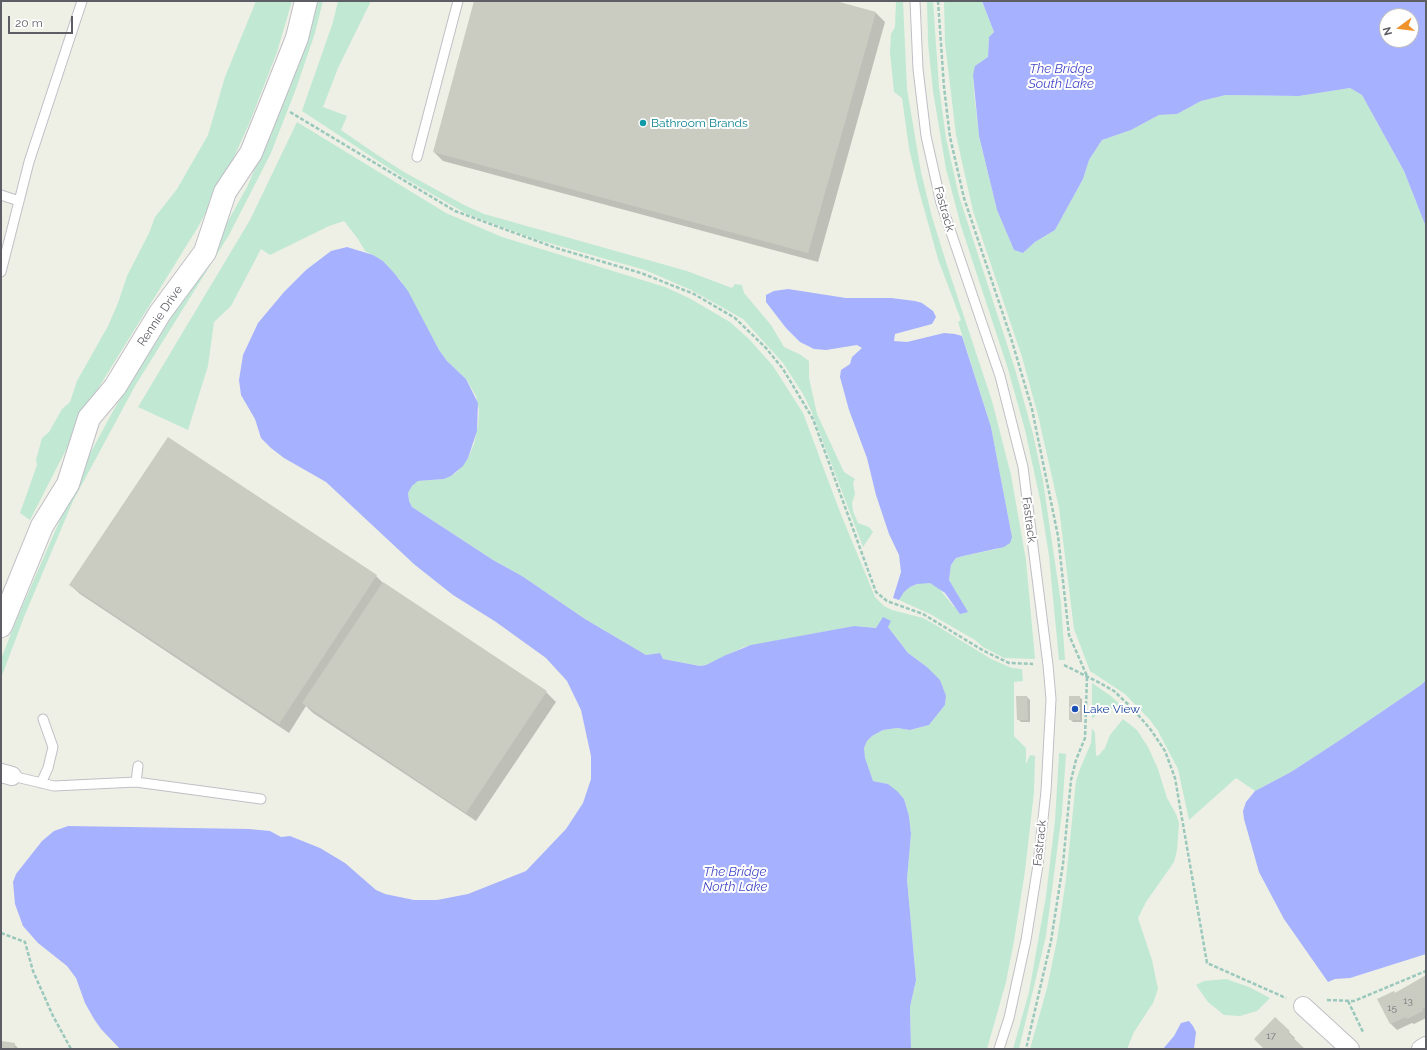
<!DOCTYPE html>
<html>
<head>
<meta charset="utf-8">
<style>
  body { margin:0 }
  #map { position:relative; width:1427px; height:1050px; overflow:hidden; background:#eef0e5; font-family:Raleway,sans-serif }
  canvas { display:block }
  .frame { position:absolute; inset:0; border:2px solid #5d5d66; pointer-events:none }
  .north { position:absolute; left:1379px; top:8px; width:40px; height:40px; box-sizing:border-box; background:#fff; border:1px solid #bebec2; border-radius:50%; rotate:255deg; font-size:11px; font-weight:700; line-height:16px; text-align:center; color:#5d5d66 }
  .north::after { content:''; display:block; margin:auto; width:14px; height:18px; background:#ef922c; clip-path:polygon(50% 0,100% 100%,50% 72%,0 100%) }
  .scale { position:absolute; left:8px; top:16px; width:65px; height:18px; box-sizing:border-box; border:2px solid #5d5d66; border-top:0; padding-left:5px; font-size:12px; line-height:14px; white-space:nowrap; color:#5d5d66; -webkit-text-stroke:3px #fff; paint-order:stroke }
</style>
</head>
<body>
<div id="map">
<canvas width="1427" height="1050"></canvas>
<div class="frame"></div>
<div class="north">N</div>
<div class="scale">20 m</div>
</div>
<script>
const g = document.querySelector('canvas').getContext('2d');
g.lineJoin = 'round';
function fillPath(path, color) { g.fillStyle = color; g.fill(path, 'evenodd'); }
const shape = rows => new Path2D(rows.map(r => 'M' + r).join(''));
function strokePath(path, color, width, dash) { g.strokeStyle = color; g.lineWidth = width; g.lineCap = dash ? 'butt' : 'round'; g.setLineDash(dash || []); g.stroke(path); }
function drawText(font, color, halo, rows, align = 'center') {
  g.font = font + ' Raleway,sans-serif'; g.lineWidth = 4; g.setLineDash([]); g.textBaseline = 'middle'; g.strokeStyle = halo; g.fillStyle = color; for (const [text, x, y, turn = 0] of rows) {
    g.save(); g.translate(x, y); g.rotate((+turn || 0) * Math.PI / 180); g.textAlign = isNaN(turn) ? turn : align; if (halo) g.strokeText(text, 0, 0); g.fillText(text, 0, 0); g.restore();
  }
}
const green = shape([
  [256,1,292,1,277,52,249,124,224,179,198,227,94,395,30,520,20,513,37,465,36,460,42,438,49,432,62,409,70,402,77,381,108,326,118,303,127,276,149,233,155,217,177,189,208,135,225,77],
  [316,1,323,1,315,33,297,86,271,153,229,235,135,386,73,501,24,617,1,678,1,659,18,616,84,465,113,411,199,273,247,187,289,90,301,56],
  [338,1,371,1,338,68,323,107,347,116,341,130,376,154,404,172,464,205,484,214,687,271,732,288,735,284,742,285,744,293,771,325,784,347,801,355,809,361,809,378,817,414,844,472,855,479,853,483,855,494,852,503,853,511,858,523,869,527,873,532,863,547,811,410,803,394,783,363,743,319,691,290,645,270,538,240,467,214,404,178,302,111,333,22],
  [896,1,903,1,907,89,921,172,932,217,947,265,992,401,1011,475,1026,560,1035,659,1004,658,983,647,975,640,930,614,899,600,904,592,910,587,923,582,930,583,938,587,954,607,964,606,949,580,951,565,956,558,963,556,997,549,1012,537,991,427,958,322,961,320,938,259,918,187,909,148,902,98,894,92,890,52,891,34,895,27],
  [927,1,933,1,939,87,946,138,959,196,1015,369,1033,434,1043,481,1061,603,1065,660,1059,660,1049,556,1040,499,1025,430,1008,369,961,226,946,169,933,91,928,43],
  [944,1,982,1,994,32,989,37,988,57,973,75,974,92,979,136,997,210,1014,250,1023,253,1035,242,1055,230,1083,179,1089,160,1102,140,1131,130,1159,115,1177,114,1201,101,1226,95,1299,96,1350,88,1362,95,1404,171,1426,227,1426,680,1421,685,1340,740,1291,772,1255,791,1236,778,1189,820,1178,769,1158,731,1150,720,1125,694,1090,671,1074,629,1059,508,1038,415,1022,357,973,211,956,135,945,43],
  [297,122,446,213,502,237,665,287,689,298,730,322,749,339,773,366,803,413,840,512,875,597,884,606,892,610,923,618,934,624,991,659,1012,668,1022,669,1023,681,1014,682,1014,736,1026,748,1026,764,1030,755,1035,756,1034,792,1025,871,1014,941,1006,982,987,1049,911,1049,910,1007,916,980,907,879,911,834,909,816,904,799,888,784,873,781,864,758,864,748,867,741,872,736,883,730,897,728,911,730,929,725,945,705,946,696,927,667,908,653,888,627,890,621,876,628,854,626,744,647,706,665,700,666,663,659,660,653,646,655,585,619,522,576,493,560,412,507,409,501,408,493,412,486,418,481,444,479,451,476,457,472,468,458,474,444,478,425,479,410,476,396,466,379,447,361,439,350,401,281,383,261,365,251,358,239,344,221,329,226,270,255,261,249,231,306,214,322,208,366,188,430,138,407,250,220],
  [1092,683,1111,696,1125,709,1124,711,1117,708,1109,709,1099,712,1092,719],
  [1123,719,1137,730,1148,747,1158,769,1167,798,1176,814,1179,823,1177,850,1174,862,1146,902,1138,918,1152,960,1158,989,1153,1003,1134,1032,1127,1049,1030,1049,1047,988,1057,940,1066,879,1076,781,1080,769,1091,743,1092,728,1095,733,1096,756,1099,755,1105,748,1110,735],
  [1059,753,1066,754,1062,813,1046,936,1019,1049,1013,1049,1029,992,1046,896,1055,821],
  [1226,979,1249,987,1270,998,1257,1011,1240,1016,1224,1015,1208,1002,1196,985,1204,981]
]);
const water = shape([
  [982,1,1426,1,1426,227,1404,171,1362,95,1350,88,1299,96,1226,95,1201,101,1177,114,1159,115,1131,130,1102,140,1089,160,1083,179,1055,230,1035,242,1023,253,1014,250,997,210,979,136,973,75,975,66,988,57,989,37,994,32],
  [1387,16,1411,16,1411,40,1387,40],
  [347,247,373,255,383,261,395,274,408,291,439,350,447,361,466,379,478,403,477,431,468,458,463,466,451,476,444,479,418,481,412,486,408,493,409,501,412,507,493,560,522,576,585,619,646,655,660,653,663,659,700,666,706,665,726,655,751,645,854,626,876,628,883,617,891,621,888,627,908,653,927,667,940,680,946,696,945,705,929,725,910,730,897,728,883,730,872,736,867,741,864,748,865,758,873,781,888,784,897,791,904,799,909,816,911,834,907,879,916,980,910,1007,911,1049,120,1049,101,1029,94,1019,85,1003,76,978,67,966,38,943,23,926,15,904,13,882,16,874,42,841,54,831,68,826,249,829,270,831,281,837,290,836,320,848,345,863,376,890,385,894,414,900,437,900,468,894,526,871,566,829,583,803,591,779,591,756,581,710,567,681,546,658,496,622,453,595,415,565,326,482,284,458,271,448,261,438,255,419,241,395,239,380,243,355,258,323,284,292,306,270,331,251],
  [788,289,846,298,891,298,915,301,922,303,933,311,936,317,932,324,895,334,894,341,907,342,944,333,955,334,962,336,991,427,1012,537,1010,543,1004,547,963,556,956,558,951,565,949,580,968,612,960,614,945,593,930,583,917,584,910,587,904,592,899,600,893,598,901,572,899,555,889,534,876,495,867,458,849,410,840,377,841,370,850,364,852,357,862,348,857,345,826,350,814,349,800,342,786,328,766,302,766,295,774,291],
  [1426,680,1426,954,1350,978,1335,979,1328,982,1284,919,1259,872,1244,819,1243,811,1246,802,1255,791,1291,772,1340,740,1421,685],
  [1189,1021,1193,1026,1196,1032,1194,1049,1163,1049,1174,1036,1181,1023]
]);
const shadow = shape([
  [475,1,832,1,876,13,885,22,818,262,443,161,434,152],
  [376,576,384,584,546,692,556,702,476,821,313,713,306,706,289,733,80,594,70,585],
  [1027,697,1030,700,1030,722,1021,722,1018,719],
  [1079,697,1082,699,1082,722,1073,722,1070,719],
  [1426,977,1426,1018,1414,1024,1412,1023,1397,1030,1391,1024,1379,999,1395,993],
  [1275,1019,1295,1038,1294,1039,1304,1049,1266,1049],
  [1,1042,14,1044,19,1049,1,1049]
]);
const building = shape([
  [474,1,836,1,876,12,808,253,433,152],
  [168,437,377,575,279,724,69,585],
  [383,582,547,691,466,813,302,703],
  [1016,696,1027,696,1028,720,1017,720],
  [1069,696,1080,696,1080,720,1069,720],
  [1426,975,1426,1007,1422,1009,1423,1011,1407,1019,1406,1017,1390,1024,1377,999,1394,991,1395,993],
  [1275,1017,1290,1031,1288,1033,1305,1049,1264,1049,1254,1039],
  [1,1041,15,1043,14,1049,1,1049]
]);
const path = shape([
  [938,1,944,87,950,137,964,198,1011,338,1032,409,1058,536,1069,635,1087,676,1085,738,1076,760,1071,780,1063,864,1051,941,1026,1049],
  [290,112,455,211,556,248,641,273,694,294,735,318,766,348,783,369,813,419,876,592,887,601,923,614,984,651,1009,663,1033,664],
  [1064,665,1100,683,1114,691,1133,709,1151,730,1165,751,1175,778,1207,963,1286,998],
  [1,933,25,942,33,971,53,1016,71,1049],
  [1327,1000,1354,1001,1426,971],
  [1348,1001,1363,1032]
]);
const service = shape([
  [915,1,918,69,926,136,941,203,1000,376,1023,467,1048,665,1051,699,1046,791,1038,865,1026,940,1009,1018,999,1049],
  [417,157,458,1],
  [1,195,19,201],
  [1,272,29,162,82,1],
  [12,776,54,786,136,782,261,799],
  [136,782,138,766],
  [41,783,48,768,53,747,43,719]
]);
const minor = shape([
  [1,773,12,776],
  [1303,1006,1350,1049],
  [1421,1049,1426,1046]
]);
const tertiary = shape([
  [1,626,42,526,68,484,89,418,115,387,160,313,205,252,225,192,251,153,270,106,297,38,306,1]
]);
const markers = [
  [643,123,4,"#0f9aa8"],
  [1075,709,4,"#1a4fb4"]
];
const numberNames = [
  ["13",1408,1001],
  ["15",1392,1008],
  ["17",1271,1036]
];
const cultureNames = [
  ["Bathroom Brands",651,123]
];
const streetNames = [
  ["Fastrack",944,209,74],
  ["Rennie Drive",160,316,-56],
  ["Fastrack",1029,520,83],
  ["Fastrack",1040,843,-84]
];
const transitNames = [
  ["Lake View",1083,709]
];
const waterNames = [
  ["The Bridge",1061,69],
  ["South Lake",1061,84],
  ["The Bridge",735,872],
  ["North Lake",735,887]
];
fillPath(green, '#c1e8d3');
fillPath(water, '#a6b1ff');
fillPath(shadow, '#0003');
fillPath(building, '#cacbc1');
strokePath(service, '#c0bfc7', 11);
strokePath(minor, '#c0bfc7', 20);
strokePath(tertiary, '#c0bfc7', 24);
strokePath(path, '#9ac8bc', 2.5, [4, 2]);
strokePath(service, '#fff', 9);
strokePath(minor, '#fff', 18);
strokePath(tertiary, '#fff', 22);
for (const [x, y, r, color] of markers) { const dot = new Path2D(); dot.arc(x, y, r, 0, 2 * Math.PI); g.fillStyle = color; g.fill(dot); strokePath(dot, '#fff', 1.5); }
drawText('10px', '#78787d', null, numberNames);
drawText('12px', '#0d838f', '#fff', cultureNames, 'left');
drawText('12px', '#5d5d66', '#fff', streetNames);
drawText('12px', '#164399', '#fff', transitNames, 'left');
drawText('italic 13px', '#4449c8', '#fff', waterNames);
</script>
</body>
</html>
